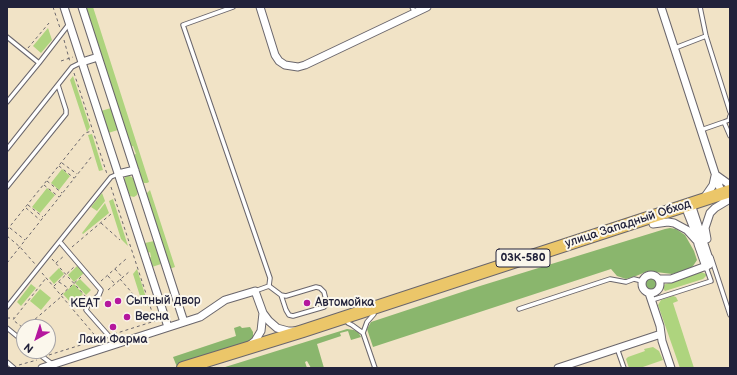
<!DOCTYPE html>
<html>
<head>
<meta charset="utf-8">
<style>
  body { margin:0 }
  #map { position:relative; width:737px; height:375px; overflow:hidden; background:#f1e3c6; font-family:"Balsamiq Sans",sans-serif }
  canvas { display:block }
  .frame { position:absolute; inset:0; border:8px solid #22223b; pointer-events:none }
  .north { position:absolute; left:16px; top:319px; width:40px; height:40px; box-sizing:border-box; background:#fbf7ec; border:1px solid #a4a2a5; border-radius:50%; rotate:219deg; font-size:11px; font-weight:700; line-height:16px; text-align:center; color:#22223b }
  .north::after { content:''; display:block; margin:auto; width:14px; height:18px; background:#b5179e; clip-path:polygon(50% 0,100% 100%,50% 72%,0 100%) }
</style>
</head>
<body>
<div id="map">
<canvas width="737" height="375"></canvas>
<div class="frame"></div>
<div class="north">N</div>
</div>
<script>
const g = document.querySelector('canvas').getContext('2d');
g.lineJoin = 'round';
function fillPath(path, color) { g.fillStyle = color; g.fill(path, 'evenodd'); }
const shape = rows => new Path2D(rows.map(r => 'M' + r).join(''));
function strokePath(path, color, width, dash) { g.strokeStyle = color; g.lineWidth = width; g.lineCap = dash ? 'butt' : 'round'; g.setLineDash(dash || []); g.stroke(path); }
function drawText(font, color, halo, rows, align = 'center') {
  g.font = font + ' "Balsamiq Sans",sans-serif'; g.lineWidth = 4; g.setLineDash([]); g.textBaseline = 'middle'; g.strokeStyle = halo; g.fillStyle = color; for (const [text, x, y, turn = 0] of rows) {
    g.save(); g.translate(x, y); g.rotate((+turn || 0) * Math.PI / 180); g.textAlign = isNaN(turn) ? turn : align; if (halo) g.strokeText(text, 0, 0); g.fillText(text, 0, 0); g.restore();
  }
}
const green = shape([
  [85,7,93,7,149,182,147,183,144,183,142,181,133,155,136,154,133,146,130,147],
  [48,28,52,40,41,53,33,46],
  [73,76,90,127,87,132,70,80],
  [111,108,118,130,108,133,101,111],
  [92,134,103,170,99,171,88,135],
  [62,169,70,176,59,190,51,183],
  [128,175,133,178,138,191,137,195,134,197,130,196,124,181,125,177],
  [47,188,55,195,40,213,32,207],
  [150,190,175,267,169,269,146,194],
  [102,193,105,201,97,211,91,207],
  [113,199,128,246,121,239,109,201],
  [105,203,109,213,83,234,82,233],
  [154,241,161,264,152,267,149,258,151,257,150,252,148,253,145,243],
  [77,266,84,273,74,282,68,275],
  [59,268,64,274,54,284,49,278],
  [137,269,149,307,140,296,133,274],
  [701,272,706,274,706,276,703,279,665,291,662,287,663,285],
  [80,279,91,290,86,295,75,283],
  [31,284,36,288,21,306,17,302],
  [74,284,83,294,72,304,63,294],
  [40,289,51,298,41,310,30,301],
  [673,296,676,297,678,301,673,303,694,368,680,368,658,305,661,300],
  [653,347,659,351,663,360,640,368,629,368,626,359,628,357,645,351,644,349]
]);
const forest = shape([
  [670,228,676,229,685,235,694,251,697,260,693,266,690,269,672,274,648,271,636,276,626,279,617,276,611,269,373,347,367,329,371,322,480,286,665,229],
  '645 284a6 6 0 1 1 12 0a6 6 0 1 1-12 0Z',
  [240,326,242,328,250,327,253,332,253,337,245,345,177,367,173,357,236,336,234,328],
  [347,329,354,330,358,332,361,337,351,340,348,331,340,333,341,336,317,344,324,368,311,368,307,361,305,362,307,368,222,368]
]);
const path = shape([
  [53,7,60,28],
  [64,40,70,62],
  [28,48,49,23],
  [61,61,73,57],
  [74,73,107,174],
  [62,163,77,174],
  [59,166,74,178],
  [47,181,62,193],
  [44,185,59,197],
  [111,187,155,321],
  [28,205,43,217],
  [26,208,40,220],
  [101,223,120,240],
  [10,228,25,240],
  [7,230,85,133,92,131],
  [7,236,20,247,35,264],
  [72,247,111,214],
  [52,259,87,298],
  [7,263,92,156],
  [56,263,65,255],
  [115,269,122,277],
  [42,273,98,339],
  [108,276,114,283],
  [120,279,140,302],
  [101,281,126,259],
  [59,282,68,288],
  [54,286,75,266],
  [108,290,130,271],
  [61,295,81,277],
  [7,318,14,318],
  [22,327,13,320,46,278],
  [26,327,62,296],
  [114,334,158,320],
  [49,355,103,338],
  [19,365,37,360]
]);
const lane = shape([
  [233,7,183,25,270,278,269,286,255,291],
  [412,7,415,13],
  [700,7,706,36,730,112],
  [7,37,39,63,69,24],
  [675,48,706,36],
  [7,102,39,63],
  [724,122,730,136],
  [701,130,724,122,729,120,730,116],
  [7,149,72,67,82,62],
  [7,187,66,114,66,110,58,85],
  [60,242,101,290,99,295,88,305,86,310,116,344],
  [711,257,730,315],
  [269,286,281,295,286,296,316,287,320,288,324,292,327,304,324,307,293,316,289,315,286,310,281,295],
  [652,300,711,281,706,267],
  [7,307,111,177,118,174],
  [519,309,610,279,626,282,634,279,642,281],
  [348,323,352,325,363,333,375,368],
  [7,328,24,342],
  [363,333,367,322,374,314],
  [19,338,24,333],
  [617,348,624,368],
  [35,351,52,364],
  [7,362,14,368]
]);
const street = shape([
  [64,7,168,327],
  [82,7,184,322],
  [260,7,275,55,279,61,285,65,298,67,305,65,427,7],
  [661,7,724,201],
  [82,62,98,57],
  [118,174,135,170],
  [716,175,730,185],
  [704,198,713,185,715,176],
  [685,206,696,234,698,244,706,267],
  [653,224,668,222,674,223,687,230,696,240],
  [707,239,705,228,710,213,715,208,730,199],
  '642 284a9 9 0 1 1 18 0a9 9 0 1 1-18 0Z',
  [659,279,671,279,709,265,709,259,691,204],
  [649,293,660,326,662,341,671,368],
  [250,345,255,341,261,331,263,313],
  [42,368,200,317,225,300,255,291,263,313,269,321,277,328,288,331,295,331],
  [558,368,661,334]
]);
const highway = shape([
  [183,368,303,331,730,191]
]);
const markers = [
  [118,301,4,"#b5179e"],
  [307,303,4,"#b5179e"],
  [108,304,4,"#b5179e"],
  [127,317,4,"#b5179e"],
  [113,327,4,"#b5179e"]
];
const shields = [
  [523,258,54]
];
const shieldNames = [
  ["03К-580",523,258]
];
const streetNames = [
  ["улица Западный Обход",628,224,-18]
];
const poiNames = [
  ["Сытный двор",126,301],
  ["Автомойка",315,303],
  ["КЕАТ",100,304,"right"],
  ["Весна",135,317],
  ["Лаки Фарма",113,340,"center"]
];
fillPath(green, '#aed47e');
fillPath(forest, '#8ab66d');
strokePath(lane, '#6a666c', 5.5);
strokePath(street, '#6a666c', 9);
strokePath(highway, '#6a666c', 14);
strokePath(path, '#6a666c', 1, [3, 3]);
strokePath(lane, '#fff', 3.5);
strokePath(street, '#fff', 7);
strokePath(highway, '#ebc669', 12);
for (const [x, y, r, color] of markers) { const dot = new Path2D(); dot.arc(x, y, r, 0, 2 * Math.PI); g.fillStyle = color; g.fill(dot); strokePath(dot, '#fbf7ec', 1.5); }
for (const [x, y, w] of shields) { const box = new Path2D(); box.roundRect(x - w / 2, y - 9, w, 18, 3); g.fillStyle = '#fbf7ec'; g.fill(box); strokePath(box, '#22223b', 1); }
drawText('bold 11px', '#22223b', null, shieldNames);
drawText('12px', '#22223b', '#fbf7ec', streetNames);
drawText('12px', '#22223b', '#fbf7ec', poiNames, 'left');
</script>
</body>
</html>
